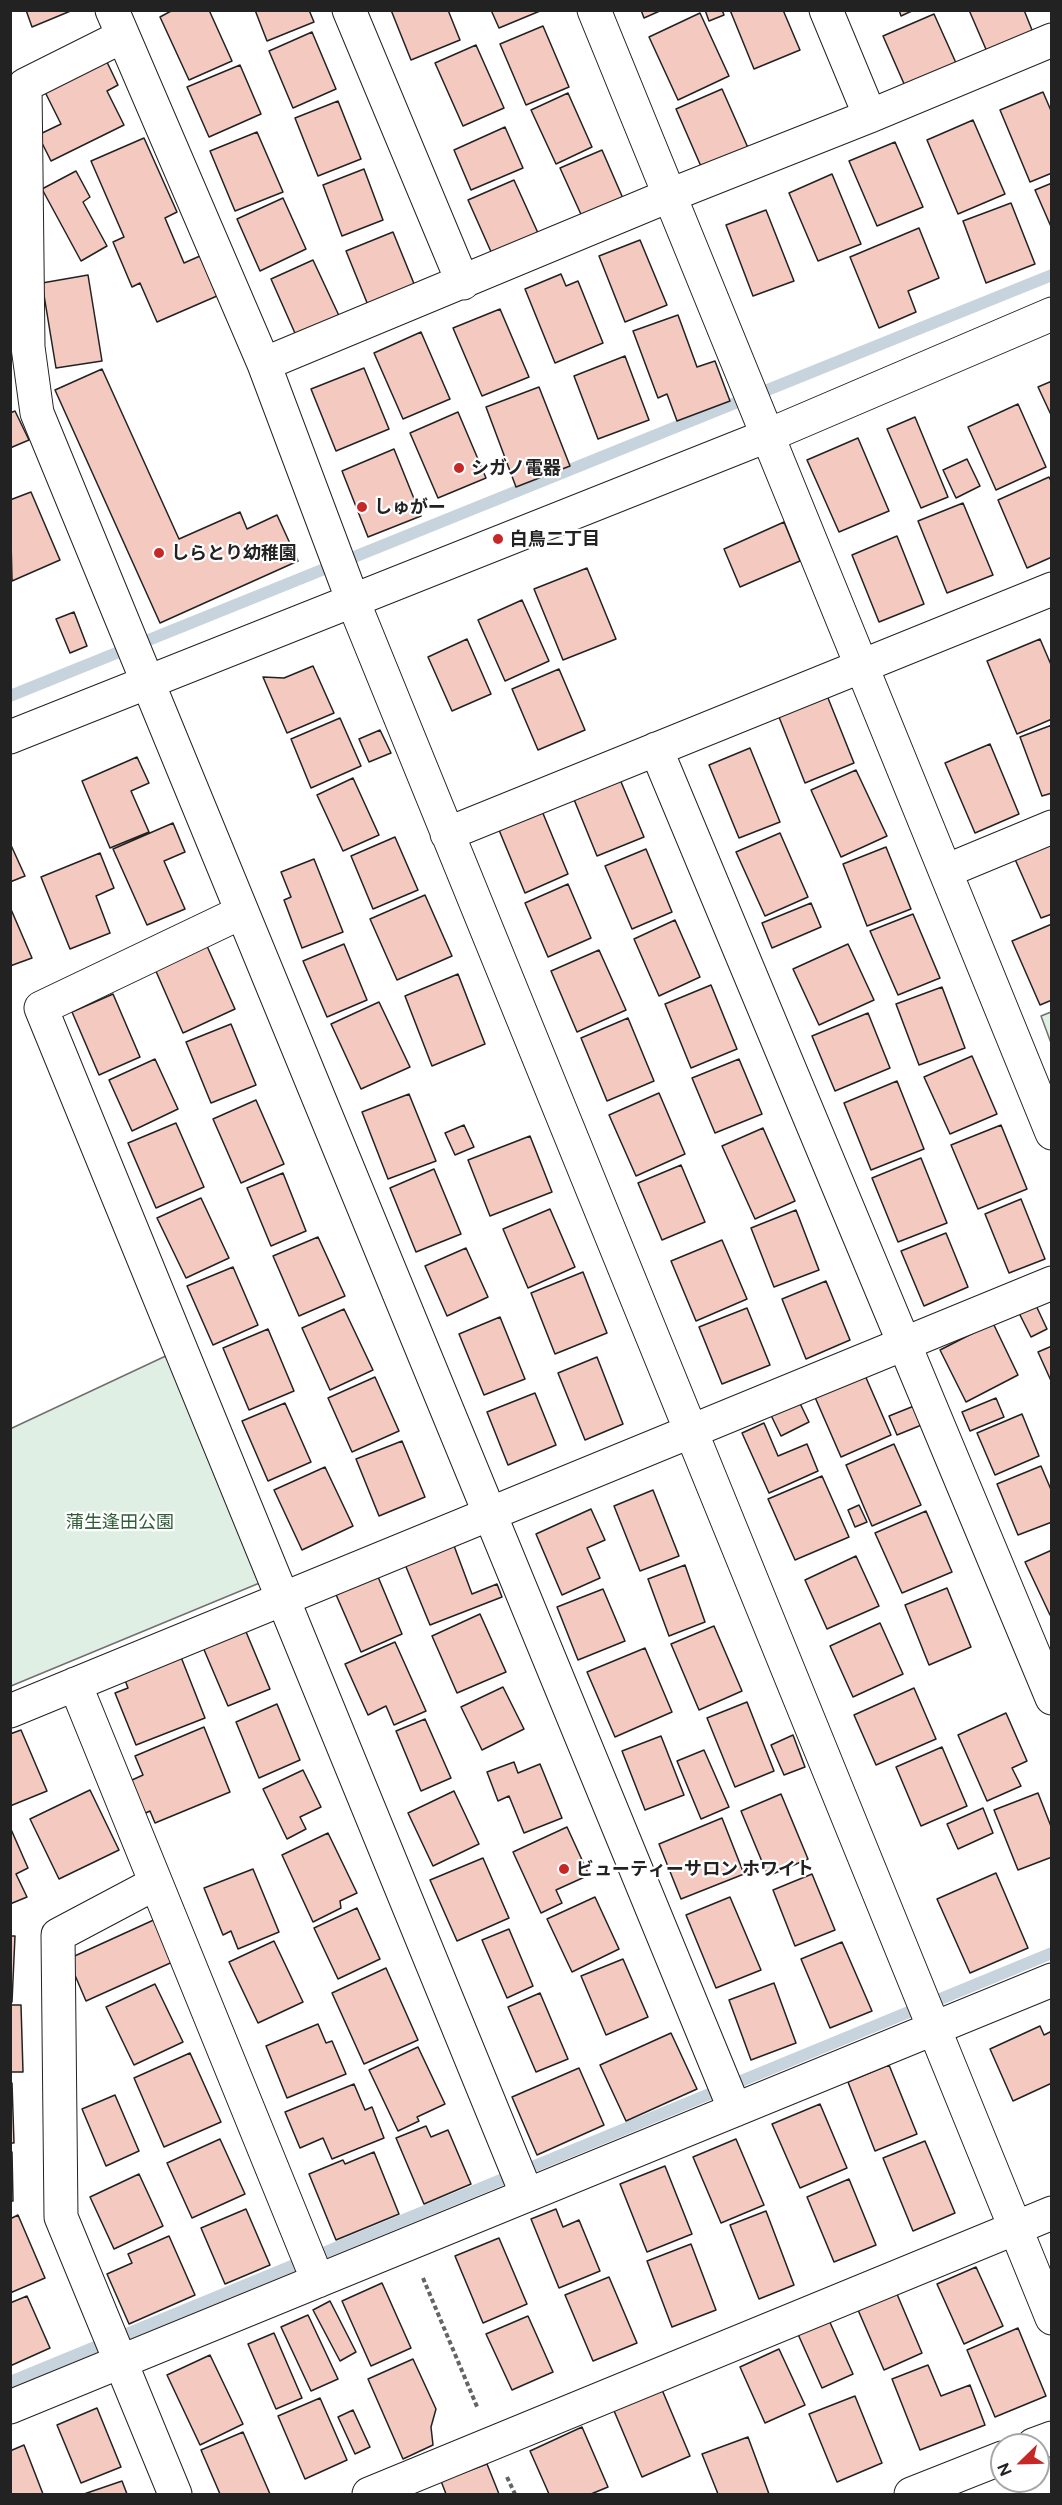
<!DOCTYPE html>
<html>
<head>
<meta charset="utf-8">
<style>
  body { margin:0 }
  #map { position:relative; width:1062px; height:2505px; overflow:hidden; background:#fff; font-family:"Public Sans",sans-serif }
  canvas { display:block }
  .frame { position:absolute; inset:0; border:12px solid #222; pointer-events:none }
  .north { position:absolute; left:990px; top:2433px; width:60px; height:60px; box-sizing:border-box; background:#fff; border:2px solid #a7a7a7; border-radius:50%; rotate:247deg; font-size:16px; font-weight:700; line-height:24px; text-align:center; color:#222 }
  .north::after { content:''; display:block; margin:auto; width:21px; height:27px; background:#c62828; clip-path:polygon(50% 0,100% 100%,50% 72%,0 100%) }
</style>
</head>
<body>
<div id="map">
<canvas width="1062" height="2505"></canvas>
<div class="frame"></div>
<div class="north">N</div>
</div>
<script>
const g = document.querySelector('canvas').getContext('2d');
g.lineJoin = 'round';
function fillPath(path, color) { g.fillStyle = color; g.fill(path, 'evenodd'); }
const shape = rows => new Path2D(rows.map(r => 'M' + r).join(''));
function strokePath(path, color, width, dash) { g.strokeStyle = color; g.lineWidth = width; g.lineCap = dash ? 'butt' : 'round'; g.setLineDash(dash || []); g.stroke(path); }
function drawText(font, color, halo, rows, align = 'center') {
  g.font = font + ' "Public Sans","Noto Sans JP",sans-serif'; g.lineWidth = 4.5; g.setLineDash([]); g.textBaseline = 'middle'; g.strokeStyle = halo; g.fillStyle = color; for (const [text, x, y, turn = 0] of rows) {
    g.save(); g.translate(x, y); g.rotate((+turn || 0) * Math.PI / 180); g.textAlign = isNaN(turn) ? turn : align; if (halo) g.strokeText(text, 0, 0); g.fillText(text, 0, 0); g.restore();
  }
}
const green = shape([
  [1051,1012,1052,1012,1051,1043,1041,1016,1051,1012],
  [170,1354,262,1582,11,1686,10,1429,170,1354]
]);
const stream = shape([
  [10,696,1052,275],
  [10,2382,1052,1953]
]);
const building = shape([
  [26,10,73,10,32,27,26,10],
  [173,10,209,10,232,61,189,80,160,17,173,10],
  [255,10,309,10,314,22,267,41,255,10],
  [391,10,448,10,460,40,411,60,391,10],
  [491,10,540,10,540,11,499,28,491,10],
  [641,10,662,10,644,18,641,10],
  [705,10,722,10,724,15,709,21,705,10],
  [730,10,783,10,800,50,754,69,730,10],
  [899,10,914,10,901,16,899,10],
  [969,10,1024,10,1034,35,988,54,969,10],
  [700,13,729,76,678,100,649,37,700,13],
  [934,14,956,63,905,86,883,36,934,14],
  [543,26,569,87,526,105,500,44,543,26],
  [312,32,336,89,293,108,269,51,312,32],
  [476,45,504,108,463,126,435,63,476,45],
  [106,60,118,85,107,91,124,125,51,161,38,135,61,124,44,90,106,60],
  [240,65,261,114,209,137,187,87,240,65],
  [722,89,749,150,703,171,676,109,722,89],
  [1043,92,1052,113,1052,173,1030,182,1000,110,1043,92],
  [568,93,592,147,556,164,531,110,568,93],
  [338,101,361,159,318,176,295,118,338,101],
  [973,120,1005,194,958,214,927,140,973,120],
  [505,127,523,168,471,190,454,150,505,127],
  [257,132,283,192,235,211,210,151,257,132],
  [144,138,177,212,165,218,184,263,200,256,217,296,157,322,140,283,132,287,113,242,124,237,91,161,144,138],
  [895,142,923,207,877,226,849,161,895,142],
  [602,150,625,203,584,221,560,168,602,150],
  [364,169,383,220,342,236,323,185,364,169],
  [76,171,90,197,83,202,107,246,81,261,42,189,76,171],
  [832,174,861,244,818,261,789,193,832,174],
  [514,180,538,233,492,254,468,200,514,180],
  [1052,183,1052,229,1035,190,1052,183],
  [283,198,306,249,260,271,237,219,283,198],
  [1011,203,1035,264,986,283,963,221,1011,203],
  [766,210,794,281,753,296,726,225,766,210],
  [919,228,939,278,908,291,916,312,879,328,850,257,919,228],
  [393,232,419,296,372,315,346,251,393,232],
  [640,240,667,305,625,322,599,256,640,240],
  [313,260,341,320,298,340,271,279,313,260],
  [561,274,566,286,578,281,603,343,555,363,525,289,561,274],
  [88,275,102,361,56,368,42,283,88,275],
  [500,309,529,377,482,396,453,328,500,309],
  [678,315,697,367,715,361,730,401,677,421,667,394,658,398,633,331,678,315],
  [421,332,450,399,403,419,374,353,421,332],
  [625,356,649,420,598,439,574,376,625,356],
  [364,368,389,429,336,451,311,389,364,368],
  [102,369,179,539,240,512,247,529,277,515,298,561,160,623,55,390,102,369],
  [1052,381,1052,417,1038,387,1052,381],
  [539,387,570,466,516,487,486,407,539,387],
  [1018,404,1046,467,996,490,968,427,1018,404],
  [15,411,29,440,10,448,10,413,15,411],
  [458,412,486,478,438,498,410,433,458,412],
  [915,417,948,497,921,508,887,429,915,417],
  [858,438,889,511,839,532,807,460,858,438],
  [394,449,421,516,368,537,342,471,394,449],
  [967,459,980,486,956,498,943,470,967,459],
  [1049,477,1052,483,1052,557,1027,568,998,500,1049,477],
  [31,492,60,560,12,581,10,500,31,492],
  [963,503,993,575,947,593,918,521,963,503],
  [784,522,800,561,740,587,724,549,784,522],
  [897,536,924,604,879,622,852,555,897,536],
  [587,568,616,639,563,660,534,589,587,568],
  [522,600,549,661,505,681,478,620,522,600],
  [74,612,87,646,70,653,56,619,74,612],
  [467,639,491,694,452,711,428,657,467,639],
  [1040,639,1052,667,1052,719,1017,734,987,661,1040,639],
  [313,666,334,713,287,733,263,677,284,678,313,666],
  [559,669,585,730,538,750,512,689,559,669],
  [826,693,854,763,805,783,777,712,826,693],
  [340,718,361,766,311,788,291,739,340,718],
  [1052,725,1052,793,1042,796,1020,737,1052,725],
  [380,730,391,753,369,762,359,739,380,730],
  [990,744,1019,814,975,833,945,763,990,744],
  [750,748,780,822,739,838,709,765,750,748],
  [137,757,149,783,131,791,149,832,110,848,82,781,137,757],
  [856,770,887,836,841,857,811,790,856,770],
  [619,777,644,837,597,856,573,797,619,777],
  [353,778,379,835,343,851,317,795,353,778],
  [542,811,568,874,525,893,499,830,542,811],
  [173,823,185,852,164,861,185,909,147,925,113,849,173,823],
  [780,833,808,897,765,916,736,852,780,833],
  [395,837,418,890,373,909,351,856,395,837],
  [1052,840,1052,914,1041,918,1014,857,1052,840],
  [10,843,25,876,10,882,10,843],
  [886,847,911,909,867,926,843,864,886,847],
  [646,849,672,912,632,929,605,866,646,849],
  [100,853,114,888,96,896,110,933,70,949,41,877,100,853],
  [314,859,343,932,302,948,284,900,291,897,281,872,314,859],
  [568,884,591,938,548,957,525,903,568,884],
  [425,895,452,956,397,980,370,919,425,895],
  [811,903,821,927,772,948,762,923,811,903],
  [10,907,32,958,10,966,10,907],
  [913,914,940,978,898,995,870,931,913,914],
  [675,920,700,977,659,996,634,939,675,920],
  [1052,924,1052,1000,1040,1005,1012,941,1052,924],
  [344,944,367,1000,327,1017,303,961,344,944],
  [848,944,874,1000,819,1025,793,969,848,944],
  [207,946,235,1009,183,1033,155,969,207,946],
  [599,950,626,1010,577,1032,551,971,599,950],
  [458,974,485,1044,432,1066,405,996,458,974],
  [711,985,737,1049,691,1068,665,1004,711,985],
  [942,987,965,1048,919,1065,896,1004,942,987],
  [113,994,140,1057,99,1075,72,1012,113,994],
  [379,1002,410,1067,361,1089,331,1024,379,1002],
  [868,1013,890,1068,835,1091,812,1036,868,1013],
  [628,1018,654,1081,607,1101,581,1038,628,1018],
  [231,1024,256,1085,211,1103,186,1042,231,1024],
  [972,1056,997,1114,950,1134,924,1077,972,1056],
  [155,1059,178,1109,132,1131,109,1080,155,1059],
  [739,1059,762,1114,715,1133,692,1078,739,1059],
  [897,1081,924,1149,871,1170,844,1103,897,1081],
  [659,1093,685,1154,636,1176,609,1115,659,1093],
  [409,1094,436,1161,388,1179,362,1112,409,1094],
  [256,1100,284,1164,241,1183,213,1119,256,1100],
  [176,1123,204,1187,156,1208,128,1143,176,1123],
  [464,1125,474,1147,455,1155,445,1133,464,1125],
  [1001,1125,1027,1189,978,1209,951,1145,1001,1125],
  [763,1128,795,1201,755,1219,722,1146,763,1128],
  [530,1136,552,1192,490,1216,468,1160,530,1136],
  [921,1158,947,1223,898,1242,872,1178,921,1158],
  [681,1165,705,1222,662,1240,638,1183,681,1165],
  [434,1169,461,1234,416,1252,390,1188,434,1169],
  [283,1173,306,1231,271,1246,247,1188,283,1173],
  [201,1198,229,1258,186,1278,157,1218,201,1198],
  [1021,1199,1045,1259,1009,1273,985,1214,1021,1199],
  [550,1209,575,1267,528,1288,503,1229,550,1209],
  [796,1210,819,1270,774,1287,751,1228,796,1210],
  [946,1233,968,1287,924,1306,901,1251,946,1233],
  [318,1237,345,1296,299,1316,273,1256,318,1237],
  [722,1240,747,1299,696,1321,671,1261,722,1240],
  [466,1248,488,1297,447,1316,425,1266,466,1248],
  [233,1267,258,1325,213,1345,187,1286,233,1267],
  [583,1272,607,1333,555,1354,531,1293,583,1272],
  [826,1281,850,1340,806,1359,782,1299,826,1281],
  [1033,1299,1047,1329,1031,1337,1016,1307,1033,1299],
  [747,1308,770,1365,722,1384,699,1327,747,1308],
  [344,1309,373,1370,330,1390,302,1328,344,1309],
  [500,1317,525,1379,484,1395,459,1334,500,1317],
  [993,1323,1018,1375,966,1402,940,1350,993,1323],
  [268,1329,294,1391,249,1410,223,1348,268,1329],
  [1052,1346,1052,1383,1038,1352,1052,1346],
  [597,1357,623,1424,585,1440,558,1373,597,1357],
  [864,1373,891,1435,841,1457,814,1395,864,1373],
  [375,1377,399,1431,352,1452,328,1398,375,1377],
  [535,1393,556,1445,508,1465,487,1412,535,1393],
  [796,1395,809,1422,781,1436,768,1409,796,1395],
  [996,1398,1004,1417,970,1431,962,1412,996,1398],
  [285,1403,311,1462,268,1481,242,1421,285,1403],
  [914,1406,924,1424,897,1435,889,1416,914,1406],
  [1022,1414,1039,1456,995,1475,977,1433,1022,1414],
  [764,1423,778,1456,807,1444,818,1471,769,1493,742,1433,764,1423],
  [402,1441,425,1497,379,1516,356,1459,402,1441],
  [894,1444,921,1505,872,1526,846,1465,894,1444],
  [1041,1466,1052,1492,1052,1522,1018,1535,997,1484,1041,1466],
  [325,1467,353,1526,302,1550,274,1490,325,1467],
  [822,1476,849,1537,795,1560,768,1499,822,1476],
  [653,1490,679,1556,640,1571,614,1506,653,1490],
  [859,1505,867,1522,855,1527,848,1510,859,1505],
  [591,1509,605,1540,587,1548,600,1578,562,1595,536,1534,591,1509],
  [926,1511,952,1572,902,1593,875,1533,926,1511],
  [453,1543,472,1594,497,1584,502,1597,430,1625,404,1562,453,1543],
  [1052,1550,1052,1614,1050,1615,1025,1562,1052,1550],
  [856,1556,879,1606,827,1629,805,1580,856,1556],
  [685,1565,705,1622,669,1636,648,1579,685,1565],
  [376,1572,402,1634,361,1652,334,1590,376,1572],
  [947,1588,971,1647,929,1665,905,1605,947,1588],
  [603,1589,625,1641,578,1660,557,1607,603,1589],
  [480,1614,506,1672,457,1693,432,1636,480,1614],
  [880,1623,903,1674,853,1697,830,1646,880,1623],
  [714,1626,742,1691,699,1710,671,1644,714,1626],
  [244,1627,270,1689,228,1706,202,1645,244,1627],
  [395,1642,426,1711,394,1725,386,1706,368,1715,345,1664,395,1642],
  [645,1648,672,1712,615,1737,587,1672,645,1648],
  [179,1652,205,1718,136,1745,115,1693,128,1688,123,1675,179,1652],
  [503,1687,524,1729,482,1750,461,1707,503,1687],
  [914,1688,936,1739,876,1765,854,1715,914,1688],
  [747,1702,774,1771,735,1787,707,1718,747,1702],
  [277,1704,300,1760,259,1778,236,1722,277,1704],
  [1006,1713,1027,1761,1012,1768,1021,1786,987,1801,958,1735,1006,1713],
  [425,1719,451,1778,421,1791,396,1731,425,1719],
  [204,1727,230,1792,155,1823,150,1811,135,1818,121,1785,143,1775,135,1756,204,1727],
  [21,1730,47,1791,10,1806,10,1734,21,1730],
  [793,1735,805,1767,784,1775,771,1745,793,1735],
  [661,1736,684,1795,645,1810,622,1751,661,1736],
  [942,1747,967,1806,921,1826,896,1767,942,1747],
  [704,1750,729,1807,701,1819,677,1761,704,1750],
  [514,1762,518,1773,540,1764,562,1818,524,1833,509,1796,498,1801,487,1772,514,1762],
  [303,1770,321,1807,300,1817,306,1829,287,1839,263,1789,303,1770],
  [90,1790,119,1850,59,1879,30,1819,90,1790],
  [454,1791,479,1844,433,1866,408,1813,454,1791],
  [1038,1793,1052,1829,1052,1857,1018,1870,994,1810,1038,1793],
  [781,1794,808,1859,768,1876,741,1811,781,1794],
  [983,1808,993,1833,958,1849,947,1824,983,1808],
  [722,1818,744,1874,681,1899,659,1844,722,1818],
  [10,1827,28,1868,16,1874,27,1897,10,1904,10,1827],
  [567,1827,589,1875,556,1890,562,1903,541,1913,513,1852,567,1827],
  [328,1833,357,1893,340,1901,341,1908,313,1922,282,1855,328,1833],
  [483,1858,509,1918,457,1941,430,1880,483,1858],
  [253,1869,279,1932,238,1949,231,1931,223,1935,204,1888,253,1869],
  [996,1873,1028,1948,970,1973,937,1899,996,1873],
  [812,1874,835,1930,795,1946,773,1890,812,1874],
  [595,1897,619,1949,572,1972,547,1919,595,1897],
  [730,1897,761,1970,716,1988,686,1915,730,1897],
  [357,1908,380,1959,338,1979,314,1928,357,1908],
  [158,1918,177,1960,86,2001,68,1959,158,1918],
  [509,1929,533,1986,507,1998,482,1940,509,1929],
  [10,1936,15,1936,12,2002,10,2002,10,1936],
  [274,1941,303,2002,258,2023,229,1962,274,1941],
  [842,1942,872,2011,830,2028,801,1959,842,1942],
  [623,1959,648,2017,606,2035,581,1976,623,1959],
  [386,1968,418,2040,364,2064,332,1993,386,1968],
  [774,1983,796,2043,751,2060,729,2000,774,1983],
  [155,1984,183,2042,134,2065,106,2007,155,1984],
  [540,1993,568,2059,536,2072,508,2007,540,1993],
  [10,2005,21,2005,23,2072,10,2072,10,2005],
  [318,2024,326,2043,332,2041,346,2074,287,2098,266,2046,318,2024],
  [1040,2026,1044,2035,1052,2031,1052,2083,1013,2101,990,2049,1040,2026],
  [671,2033,697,2089,626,2121,600,2065,671,2033],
  [418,2047,445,2104,417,2117,419,2121,398,2131,369,2070,418,2047],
  [190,2053,221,2122,164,2147,134,2078,190,2053],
  [889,2065,917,2134,875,2151,848,2082,889,2065],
  [579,2068,604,2125,537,2155,512,2097,579,2068],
  [10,2083,12,2083,14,2143,10,2143,10,2083],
  [354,2084,365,2110,372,2107,384,2138,332,2159,323,2138,300,2148,285,2112,354,2084],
  [115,2095,139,2151,106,2166,82,2109,115,2095],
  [820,2104,847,2168,800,2188,772,2124,820,2104],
  [426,2126,431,2137,448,2130,471,2184,424,2204,396,2138,426,2126],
  [220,2139,245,2194,192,2218,167,2163,220,2139],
  [736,2139,764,2205,721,2223,693,2157,736,2139],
  [925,2141,955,2213,913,2231,883,2158,925,2141],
  [10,2152,12,2152,13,2201,10,2201,10,2152],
  [374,2152,399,2214,336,2240,309,2174,343,2160,345,2164,374,2152],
  [665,2166,692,2234,647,2252,620,2184,665,2166],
  [139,2174,163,2226,114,2249,90,2197,139,2174],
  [849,2179,876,2245,834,2262,807,2197,849,2179],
  [246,2209,270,2265,225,2284,201,2228,246,2209],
  [556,2209,563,2227,579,2220,600,2271,559,2288,531,2219,556,2209],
  [766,2211,794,2285,759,2299,730,2225,766,2211],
  [18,2215,45,2278,10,2293,10,2219,18,2215],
  [169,2236,195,2295,129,2324,107,2274,132,2263,128,2254,169,2236],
  [499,2238,527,2304,483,2323,455,2256,499,2238],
  [691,2244,716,2310,672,2327,647,2261,691,2244],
  [976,2267,1003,2326,964,2344,937,2284,976,2267],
  [609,2277,637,2343,593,2361,565,2295,609,2277],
  [382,2283,411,2348,371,2366,342,2301,382,2283],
  [894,2287,922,2353,884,2370,855,2303,894,2287],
  [27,2296,50,2348,10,2366,10,2303,27,2296],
  [330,2301,356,2352,340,2361,313,2310,330,2301],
  [308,2315,338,2379,311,2391,281,2327,308,2315],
  [528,2316,553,2372,512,2390,486,2334,528,2316],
  [828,2318,853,2374,822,2388,797,2332,828,2318],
  [1018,2328,1046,2396,995,2417,967,2350,1018,2328],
  [274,2333,302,2398,276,2409,248,2344,274,2333],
  [779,2349,805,2405,765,2423,740,2367,779,2349],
  [210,2355,243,2424,200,2445,167,2375,210,2355],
  [413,2359,436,2409,431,2427,433,2445,403,2459,368,2379,413,2359],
  [928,2365,941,2396,970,2385,985,2425,920,2450,892,2379,928,2365],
  [660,2385,690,2456,642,2477,612,2406,660,2385],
  [855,2396,882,2463,837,2482,809,2414,855,2396],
  [320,2398,347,2460,305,2479,278,2416,320,2398],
  [97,2408,121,2467,81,2483,57,2425,97,2408],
  [353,2410,370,2447,355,2454,338,2417,353,2410],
  [582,2427,608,2487,591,2494,549,2494,530,2451,582,2427],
  [243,2432,270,2494,220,2494,201,2450,243,2432],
  [748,2437,769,2494,718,2494,702,2454,748,2437],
  [24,2445,43,2494,10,2494,10,2451,24,2445],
  [487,2464,499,2494,446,2494,441,2481,487,2464],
  [122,2481,127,2494,84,2494,122,2481]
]);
const path = shape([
  [423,2278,478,2409],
  [507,2477,515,2494]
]);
const minor = shape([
  [112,10,264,364,353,601,1052,2318],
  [349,10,463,283],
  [594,10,1052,1133],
  [826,10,870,116],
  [123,36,25,85,28,347,37,413,735,2110],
  [264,364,668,196,870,116,1052,40],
  [10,737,769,435,1052,314],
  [656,749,1052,1698],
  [447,834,1052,589],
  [946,871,1052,827],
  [242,912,41,1008,527,2195],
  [75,1684,318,2281],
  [10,1711,1052,1283],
  [156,1883,58,1935,61,2217,175,2494],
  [10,2407,1052,1980],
  [1033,2445,1052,2438],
  [369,2494,1052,2213],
  [911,2494,1002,2458]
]);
const markers = [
  [459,468,6,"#c62828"],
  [362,507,6,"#c62828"],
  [498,539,6,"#c62828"],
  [159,553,6,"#c62828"],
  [564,1869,6,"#c62828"]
];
const poiNames = [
  ["シガノ電器",471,468],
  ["しゅがー",374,507],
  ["白鳥二丁目",510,539],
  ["しらとり幼稚園",171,553],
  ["ビューティーサロン ホワイト",576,1869]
];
const parkNames = [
  ["蒲生逢田公園",120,1522]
];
fillPath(green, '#e0efe3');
strokePath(green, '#6f6f6f', 1.5);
strokePath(stream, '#c7d3dd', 12);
fillPath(building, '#f3c9c0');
strokePath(building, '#222', 1.5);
strokePath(minor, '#222', 35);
strokePath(path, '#646464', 4, [4.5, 3]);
strokePath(minor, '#fff', 33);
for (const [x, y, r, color] of markers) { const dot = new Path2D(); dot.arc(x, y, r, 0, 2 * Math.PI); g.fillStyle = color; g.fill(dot); strokePath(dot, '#fff', 2); }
drawText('bold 18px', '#222', '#fff', poiNames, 'left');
drawText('18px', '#2f5e38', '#fff', parkNames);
</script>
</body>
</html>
